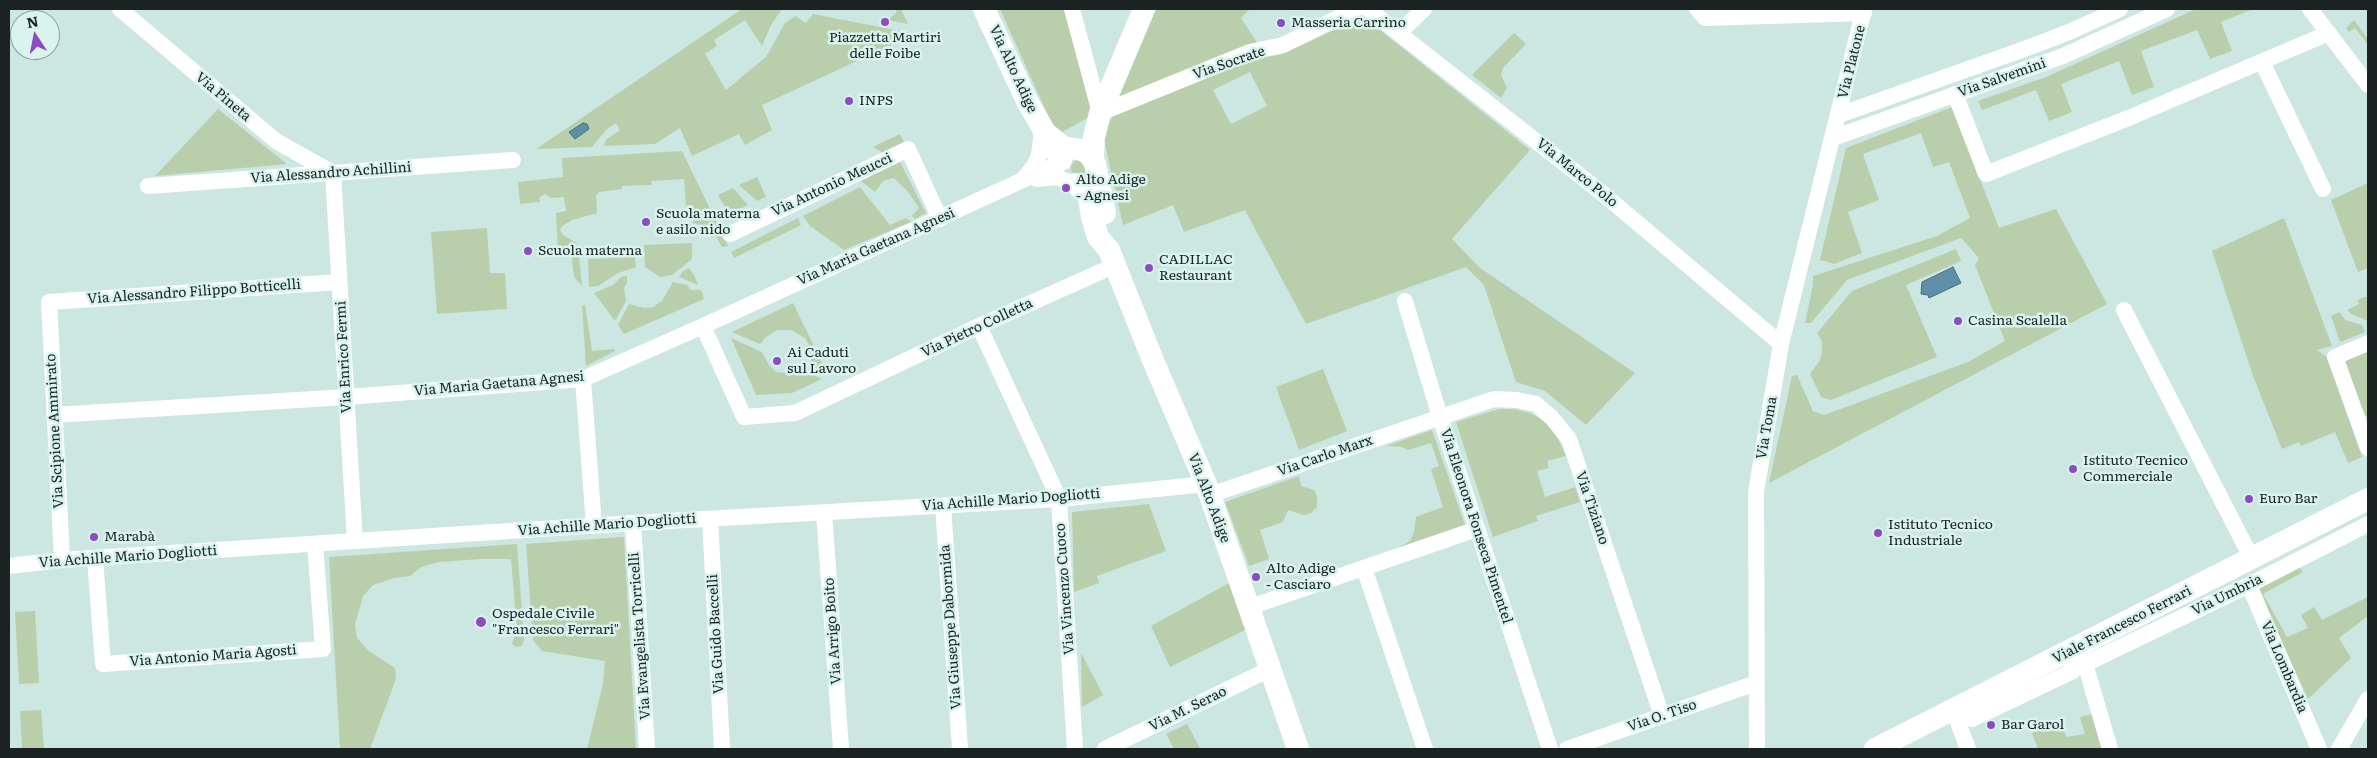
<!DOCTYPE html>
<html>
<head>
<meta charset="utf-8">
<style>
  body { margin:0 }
  #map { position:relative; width:2377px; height:758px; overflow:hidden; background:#cce6e1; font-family:Literata,serif }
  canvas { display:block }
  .frame { position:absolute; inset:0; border:10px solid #1a2321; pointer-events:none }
  .north { position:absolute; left:10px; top:10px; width:50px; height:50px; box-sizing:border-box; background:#d9f3ee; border:1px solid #8da09c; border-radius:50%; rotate:349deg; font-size:14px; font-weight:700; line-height:20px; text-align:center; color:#1a2321 }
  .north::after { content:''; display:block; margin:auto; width:18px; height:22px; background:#8c4cc1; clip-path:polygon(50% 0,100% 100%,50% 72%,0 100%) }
</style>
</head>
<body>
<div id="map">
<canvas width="2377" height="758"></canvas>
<div class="frame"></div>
<div class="north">N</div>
</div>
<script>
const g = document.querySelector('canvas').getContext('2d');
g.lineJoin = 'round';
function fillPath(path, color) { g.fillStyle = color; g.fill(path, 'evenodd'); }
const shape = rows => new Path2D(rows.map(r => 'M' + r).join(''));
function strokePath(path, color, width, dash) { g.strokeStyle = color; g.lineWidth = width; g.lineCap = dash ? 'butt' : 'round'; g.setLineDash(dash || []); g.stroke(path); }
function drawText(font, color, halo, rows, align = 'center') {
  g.font = font + ' Literata,serif'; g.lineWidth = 5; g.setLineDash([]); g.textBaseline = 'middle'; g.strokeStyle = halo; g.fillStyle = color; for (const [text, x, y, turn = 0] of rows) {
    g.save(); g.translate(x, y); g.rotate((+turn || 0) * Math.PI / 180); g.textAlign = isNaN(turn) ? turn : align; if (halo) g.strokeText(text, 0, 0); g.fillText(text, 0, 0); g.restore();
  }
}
const green = shape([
  [742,9,782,9,771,25,762,46,745,20,714,40,717,46,705,54,726,90,766,57,785,23,795,16,806,23,813,14,915,34,762,105,772,130,745,145,739,134,692,156,680,128,655,144,603,146,607,139,620,130,616,123,606,130,592,147,536,149],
  [897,9,901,9,908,24,888,20,896,13],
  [1000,9,1067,9,1094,107,1089,117,1057,135],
  [1156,9,1250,9,1241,18,1258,44,1117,102],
  [2196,9,2253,9,2221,22,2232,51,2210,59,2197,30,2141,51,2154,87,2132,95,2119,61,2061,84,2072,112,2049,121,2036,90,1982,110,1978,101,2046,77],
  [1356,20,1370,22,1530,150,1452,239,1480,268,1635,373,1586,425,1545,391,1516,382,1484,285,1466,267,1306,324,1245,210,1184,232,1173,205,1123,225,1103,136,1113,115,1244,60,1280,55],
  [1250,72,1267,106,1231,124,1213,90],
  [2354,20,2368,39,2368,45,2355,28,2349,32,2346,28],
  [1514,33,1526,44,1503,68,1501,75,1507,88,1501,98,1472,75],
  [1952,107,1999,228,2056,209,2107,304,1769,483,1792,376,1797,375,1813,411,1824,415,1968,362,2005,341,1975,265,1979,258,1961,238,1847,280,1811,323,1805,323,1813,285,1813,276,1937,236,1970,218,1949,162,1933,167,1921,133,1863,154,1879,200,1848,212,1862,253,1834,264,1820,260,1846,148],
  [218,109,287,164,155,176],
  [900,134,905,144,885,154,873,147],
  [682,151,728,246,722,247,711,228,693,223,692,205,686,206,684,179,651,181,652,185,622,186,622,189,599,192,596,195,597,213,572,220,562,226,560,230,563,235,575,242,578,247,582,286,574,277,571,250,558,250,556,213,566,211,564,197,551,198,545,194,539,198,540,202,520,204,518,182,563,177,562,158],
  '1071 168a8 8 0 1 1 16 0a8 8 0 1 1-16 0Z',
  [900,162,926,213,915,219,912,216,919,208,909,193,894,178,883,181,875,192,861,181],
  [757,177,766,197,757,201,739,185],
  [2368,183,2368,268,2358,272,2331,200],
  [860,187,890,225,906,218,911,222,844,250,810,226,803,216],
  [733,188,748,205,729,214,718,195],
  [798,218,801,225,734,258,731,252],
  [2284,218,2332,346,2317,350,2328,358,2362,457,2348,463,2335,432,2301,446,2299,442,2282,449,2253,376,2212,251],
  [487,228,490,273,505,273,507,309,437,314,431,232],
  [692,243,692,259,672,275,660,277,645,267,644,245],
  [1956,249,1961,261,1906,285,1937,357,1831,400,1821,397,1810,374,1820,360,1822,353,1822,342,1817,333,1852,291],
  [635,257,636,267,618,273,598,286,589,287,588,259],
  [689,268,694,275,698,285,679,277,682,272],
  [627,276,627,283,624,288,626,301,615,321,594,293,613,285,621,277],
  [673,282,687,285,691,290,701,290,704,299,624,334,618,325,629,304,645,308,653,307,662,301],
  [2364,297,2368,297,2368,325,2366,320,2351,314,2347,310,2359,304,2358,300],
  [793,303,828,375,809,367,811,359,809,345,805,338,792,330,777,330,765,338,760,344,732,332],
  [585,305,592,351,614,349,615,351,586,366,582,306],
  [2340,312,2345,320,2362,325,2365,332,2340,342,2331,316],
  [731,338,762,352,769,365,776,372,789,373,803,370,822,379,792,393,756,395],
  [2368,351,2368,415,2365,416,2345,361],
  [1323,369,1347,431,1299,450,1276,387],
  [1499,409,1513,409,1530,413,1545,421,1555,432,1566,456,1547,461,1549,468,1537,471,1545,497,1575,487,1580,502,1536,516,1538,521,1493,537,1456,422],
  [1432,430,1466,528,1389,553,1410,541,1414,532,1416,517,1443,507,1431,469,1439,466,1431,443,1408,450,1402,447,1386,446],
  [1299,476,1301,486,1314,490,1317,496,1317,507,1311,513,1304,515,1288,510,1283,522,1260,530,1269,559,1249,566,1225,502],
  [1149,504,1166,551,1097,576,1099,583,1074,592,1072,512],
  [624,537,636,749,587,749,603,684,605,661,542,651,533,640,526,544],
  [517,544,524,639,522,646,516,647,512,644,517,629,511,559,480,559,439,562,421,567,410,576,394,578,373,585,363,596,355,625,357,638,369,651,395,668,396,679,370,749,340,749,329,557],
  [2299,567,2303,572,2263,594,2287,637,2308,628,2301,615,2314,607,2322,620,2368,597,2368,616,2339,638,2351,658,2308,699,2257,587],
  [1229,583,1247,629,1170,667,1151,626],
  [35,611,39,683,19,684,15,612],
  [1081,653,1103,695,1082,707],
  [41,710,44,749,22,748,20,711],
  [2092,714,2102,749,2038,749,2032,733,2062,724,2066,737,2085,734,2080,717],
  [1187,724,1200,748,1174,749,1166,734]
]);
const water = shape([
  [583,123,587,124,589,129,575,139,569,132,583,123],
  [1953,267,1961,283,1929,298,1928,295,1921,294,1922,282,1953,267]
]);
const street = shape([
  [120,9,276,141,333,173,355,541],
  [1072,9,1100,113,1250,52,1283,45,1356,9],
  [1368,9,1602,193,1781,344],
  [1697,9,1705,18,1864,13],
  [2310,9,2368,85],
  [1400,32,1424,9],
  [2262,62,2323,189],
  [1955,94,1986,174,2131,117,2329,33],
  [1839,115,2030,47,2069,32,2120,9],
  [1833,138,2063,56,2167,9],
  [1037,179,1057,177,1071,183],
  [1023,180,1034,166,1039,155,1042,130],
  [148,186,513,160],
  [730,234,908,149,940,219],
  [1405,301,1440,417,1550,749],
  [2124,310,2252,559],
  [703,326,744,417,795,413,979,326,1116,265],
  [979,326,1059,499,1075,749],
  [2368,343,2335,357,2368,448],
  [583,379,594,526],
  [54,415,346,397,583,379,703,326,1060,163],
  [1210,495,1494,399,1517,400,1536,404,1552,418,1569,439,1662,716],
  [943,506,960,749],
  [824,512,841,749],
  [710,519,722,749],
  [633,523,647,749],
  [95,558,103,664,323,649,315,544],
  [62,560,49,302,339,282],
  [9,566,62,560,633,523,1059,499,1206,484],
  [1364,568,1425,749],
  [2249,585,2319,749],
  [1250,607,1477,529],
  [2082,653,2110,749],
  [2085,664,2249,585,2368,524],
  [1966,703,1972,719,2073,671,2068,651],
  [1953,709,1968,749],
  [1105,749,1270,669],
  [1567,749,1756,683],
  [1757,749,1756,492,1781,344,1864,9],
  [2339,749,2368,699]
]);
const secondary = shape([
  [984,9,1027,101,1061,160],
  [1047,134,1063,147,1082,150,1090,155,1095,164,1105,213],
  [1093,159,1094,137,1100,113,1144,9],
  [1076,184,1086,193,1089,198,1092,217,1098,237,1109,250,1152,358,1206,484,1298,749],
  [1875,749,2368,499]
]);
const markers = [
  [885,22,5,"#8c4cc1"],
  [1281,23,5,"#8c4cc1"],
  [849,101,5,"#8c4cc1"],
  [1066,188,5,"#8c4cc1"],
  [646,222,5,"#8c4cc1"],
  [528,251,5,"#8c4cc1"],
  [1149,268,5,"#8c4cc1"],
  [1958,321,5,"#8c4cc1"],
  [777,361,5,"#8c4cc1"],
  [2073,469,5,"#8c4cc1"],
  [2249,499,5,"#8c4cc1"],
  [1878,533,5,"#8c4cc1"],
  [94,537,5,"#8c4cc1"],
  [1256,577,5,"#8c4cc1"],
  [481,622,6,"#8c4cc1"],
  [1991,725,5,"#8c4cc1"]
];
const poiNames = [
  ["Masseria Carrino",1291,23],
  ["Piazzetta Martiri",885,38,"center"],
  ["delle Foibe",885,54,"center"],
  ["INPS",859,101],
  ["Alto Adige",1076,180],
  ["- Agnesi",1076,196],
  ["Scuola materna",656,214],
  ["e asilo nido",656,230],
  ["Scuola materna",538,251],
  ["CADILLAC",1159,260],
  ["Restaurant",1159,276],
  ["Casina Scalella",1968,321],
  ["Ai Caduti",787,353],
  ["sul Lavoro",787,369],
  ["Istituto Tecnico",2083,461],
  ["Commerciale",2083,477],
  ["Euro Bar",2259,499],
  ["Istituto Tecnico",1888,525],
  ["Industriale",1888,541],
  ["Marabà",104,537],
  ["Alto Adige",1266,569],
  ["- Casciaro",1266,585],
  ["Ospedale Civile",492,614],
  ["\"Francesco Ferrari\"",492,630],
  ["Bar Garol",2001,725]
];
const streetNames = [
  ["Via Platone",1852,62,-76],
  ["Via Socrate",1229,63,-19],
  ["Via Alto Adige",1013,69,65],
  ["Via Salvemini",2002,78,-19],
  ["Via Pineta",223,97,40],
  ["Via Alessandro Achillini",331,173,-4],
  ["Via Marco Polo",1577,173,39],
  ["Via Antonio Meucci",832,185,-25],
  ["Via Maria Gaetana Agnesi",876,247,-24],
  ["Via Alessandro Filippo Botticelli",194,292,-4],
  ["Via Pietro Colletta",977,328,-25],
  ["Via Enrico Fermi",344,357,-93],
  ["Via Maria Gaetana Agnesi",499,384,-5],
  ["Via Toma",1767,428,-80],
  ["Via Scipione Ammirato",55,431,-93],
  ["Via Carlo Marx",1325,456,-19],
  ["Via Alto Adige",1209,498,69],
  ["Via Achille Mario Dogliotti",1011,500,-4],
  ["Via Tiziano",1592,508,71],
  ["Via Achille Mario Dogliotti",607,525,-4],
  ["Via Eleonora Fonseca Pimentel",1476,526,72],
  ["Via Achille Mario Dogliotti",128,557,-4],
  ["Via Vincenzo Cuoco",1065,589,-94],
  ["Via Umbria",2227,595,-26],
  ["Viale Francesco Ferrari",2122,625,-27],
  ["Via Giuseppe Dabormida",951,627,-94],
  ["Via Arrigo Boito",833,631,-94],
  ["Via Guido Baccelli",716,634,-93],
  ["Via Evangelista Torricelli",640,636,-94],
  ["Via Antonio Maria Agosti",213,656,-4],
  ["Via Lombardia",2284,667,67],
  ["Via M. Serao",1188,709,-26],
  ["Via O. Tiso",1662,716,-19]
];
fillPath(green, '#b9cfab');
fillPath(water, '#5f8ea7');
strokePath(water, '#4a6e7f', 1);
strokePath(street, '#fff', 16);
strokePath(secondary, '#fff', 22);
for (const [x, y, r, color] of markers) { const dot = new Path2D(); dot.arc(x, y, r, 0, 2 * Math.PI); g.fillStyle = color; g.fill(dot); strokePath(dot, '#d9f3ee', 2); }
drawText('14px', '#1a2321', '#d9f3ee', poiNames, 'left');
drawText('14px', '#1a2321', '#d9f3ee', streetNames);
</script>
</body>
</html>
